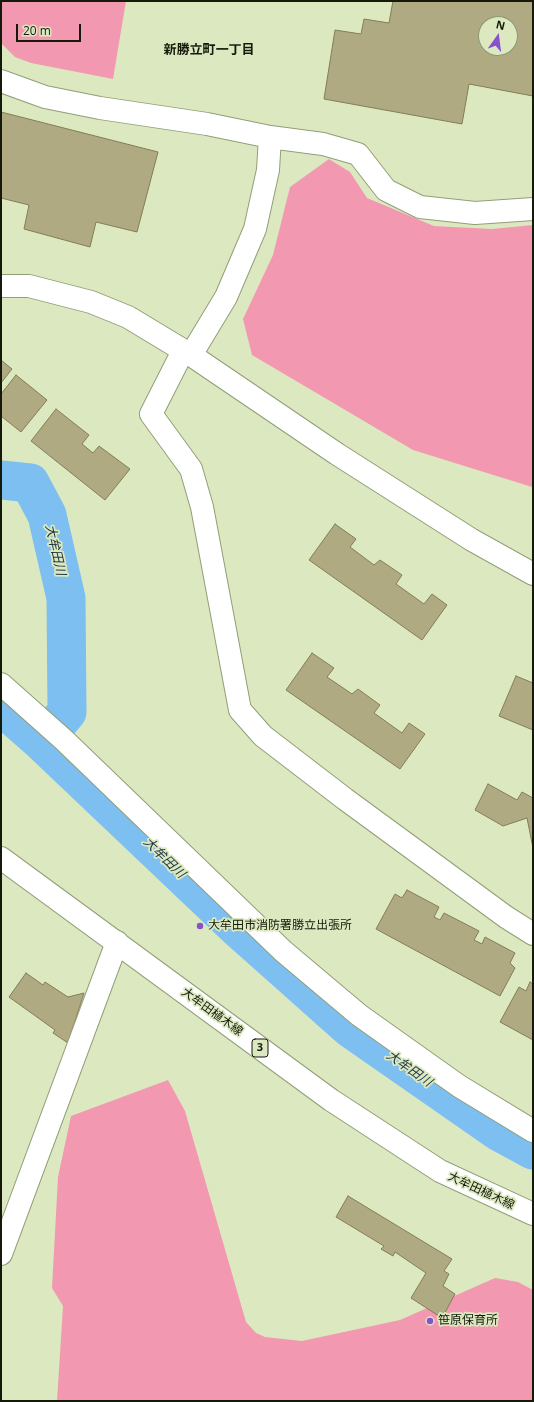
<!DOCTYPE html>
<html>
<head>
<meta charset="utf-8">
<style>
  body { margin:0 }
  #map { position:relative; width:534px; height:1402px; overflow:hidden; background:#dce9c0; font-family:"Open Sans",sans-serif }
  canvas { display:block }
  .frame { position:absolute; inset:0; border:2px solid #15190a; pointer-events:none }
  .north { position:absolute; left:478px; top:16px; width:40px; height:40px; box-sizing:border-box; background:#dce9c0; border:1px solid #8c9677; border-radius:50%; rotate:14deg; font-size:11px; font-weight:700; line-height:16px; text-align:center; color:#15190a }
  .north::after { content:''; display:block; margin:auto; width:14px; height:18px; background:#8852ca; clip-path:polygon(50% 0,100% 100%,50% 72%,0 100%) }
  .scale { position:absolute; left:16px; top:24px; width:65px; height:18px; box-sizing:border-box; border:2px solid #15190a; border-top:0; padding-left:5px; font-size:12px; line-height:14px; white-space:nowrap; color:#15190a; -webkit-text-stroke:3px #dce9c0; paint-order:stroke }
</style>
</head>
<body>
<div id="map">
<canvas width="534" height="1402"></canvas>
<div class="frame"></div>
<div class="north">N</div>
<div class="scale">20 m</div>
</div>
<script>
const g = document.querySelector('canvas').getContext('2d');
g.lineJoin = 'round';
function fillPath(path, color) { g.fillStyle = color; g.fill(path, 'evenodd'); }
const shape = rows => new Path2D(rows.map(r => 'M' + r).join(''));
function strokePath(path, color, width, dash) { g.strokeStyle = color; g.lineWidth = width; g.lineCap = dash ? 'butt' : 'round'; g.setLineDash(dash || []); g.stroke(path); }
function drawText(font, color, halo, rows, align = 'center') {
  g.font = font + ' "Open Sans","Noto Sans JP",sans-serif'; g.lineWidth = 3.5; g.setLineDash([]); g.textBaseline = 'middle'; g.strokeStyle = halo; g.fillStyle = color; for (const [text, x, y, turn = 0] of rows) {
    g.save(); g.translate(x, y); g.rotate((+turn || 0) * Math.PI / 180); g.textAlign = isNaN(turn) ? turn : align; if (halo) g.strokeText(text, 0, 0); g.fillText(text, 0, 0); g.restore();
  }
}
const green = shape([
  [1,1,126,1,113,79,31,63,15,57,1,43],
  [329,159,350,172,367,198,434,226,492,229,533,225,532,487,413,450,252,355,243,319,273,255,290,187],
  [168,1080,185,1111,246,1322,256,1333,265,1337,302,1341,400,1320,495,1278,518,1282,533,1290,533,1401,57,1401,63,1306,52,1288,58,1177,71,1116]
]);
const river = shape([
  [1,480,30,483,47,515,66,598,67,712,47,736,41,741,241,931,350,1028,498,1131,533,1150],
  [1,706,41,741]
]);
const building = shape([
  [393,1,533,1,533,96,469,84,462,124,324,99,335,30,361,34,364,19,389,23,393,1],
  [486,24,510,24,510,48,486,48,486,24],
  [1,112,158,152,137,232,96,222,90,247,24,229,29,205,1,198,1,112],
  [1,360,12,369,1,383,1,360],
  [16,375,47,400,21,432,1,416,1,394,16,375],
  [56,409,89,435,82,444,93,453,99,446,130,469,105,500,31,441,56,409],
  [335,524,356,539,350,547,374,565,380,560,402,575,396,584,424,604,432,594,447,605,422,640,309,560,335,524],
  [312,653,334,668,327,677,352,694,358,689,380,705,374,713,402,733,409,723,425,734,400,769,286,690,312,653],
  [516,676,533,683,533,730,499,716,516,676],
  [488,784,517,800,522,792,533,798,533,848,527,818,503,826,475,810,488,784],
  [407,890,439,907,434,917,440,920,444,913,479,931,474,940,482,944,485,937,515,953,510,963,515,968,500,996,376,929,395,894,402,898,407,890],
  [26,973,43,985,45,982,68,997,84,993,68,1043,53,1033,55,1030,9,997,26,973],
  [530,982,533,984,533,1040,500,1022,519,987,526,991,530,982],
  [348,1196,452,1259,444,1271,449,1274,443,1286,455,1294,442,1318,411,1298,426,1273,395,1252,393,1256,381,1249,384,1246,336,1217,348,1196]
]);
const minor = shape([
  [1,81,45,97,100,108,207,124,270,137,268,170,255,229,226,297,191,355],
  [270,137,323,144,358,154,386,190,420,207,475,213,533,209],
  [1,286,29,286,91,302,128,317,191,355,337,454,472,540,533,574],
  [183,351,151,414,191,469,202,507,240,710,263,736,345,799,506,917,533,934],
  [1,684,64,740,283,951,359,1015,459,1086,533,1131],
  [1,1254,117,942]
]);
const major = shape([
  [1,858,331,1100,440,1171,533,1214]
]);
const markers = [
  [200,926,4,"#8852ca"],
  [430,1321,4,"#8852ca"]
];
const shields = [
  [260,1048,16]
];
const shieldNames = [
  ["3",260,1048]
];
const poiNames = [
  ["大牟田市消防署勝立出張所",208,926],
  ["笹原保育所",438,1321]
];
const streetNames = [
  ["大牟田植木線",212,1012,36],
  ["大牟田植木線",481,1191,25]
];
const neighbourhoodNames = [
  ["新勝立町一丁目",209,50]
];
const waterNames = [
  ["大牟田川",55,550,77],
  ["大牟田川",164,858,44],
  ["大牟田川",409,1069,35]
];
fillPath(green, '#f398b1');
strokePath(river, '#7cbff0', 39);
fillPath(building, '#afaa81');
strokePath(building, '#827d55', 1);
strokePath(minor, '#929e78', 24);
strokePath(major, '#929e78', 24);
strokePath(minor, '#fff', 22);
strokePath(major, '#fff', 22);
for (const [x, y, r, color] of markers) { const dot = new Path2D(); dot.arc(x, y, r, 0, 2 * Math.PI); g.fillStyle = color; g.fill(dot); strokePath(dot, '#dce9c0', 1.5); }
for (const [x, y, w] of shields) { const box = new Path2D(); box.roundRect(x - w / 2, y - 9, w, 18, 3); g.fillStyle = '#dce9c0'; g.fill(box); strokePath(box, '#15190a', 1); }
drawText('bold 11px', '#15190a', null, shieldNames);
drawText('12px', '#15190a', '#dce9c0', poiNames, 'left');
drawText('12px', '#15190a', '#dce9c0', streetNames);
drawText('bold 13px', '#15190a', '#dce9c0', neighbourhoodNames);
drawText('italic 13px', '#1e3343', '#dce9c0', waterNames);
</script>
</body>
</html>
